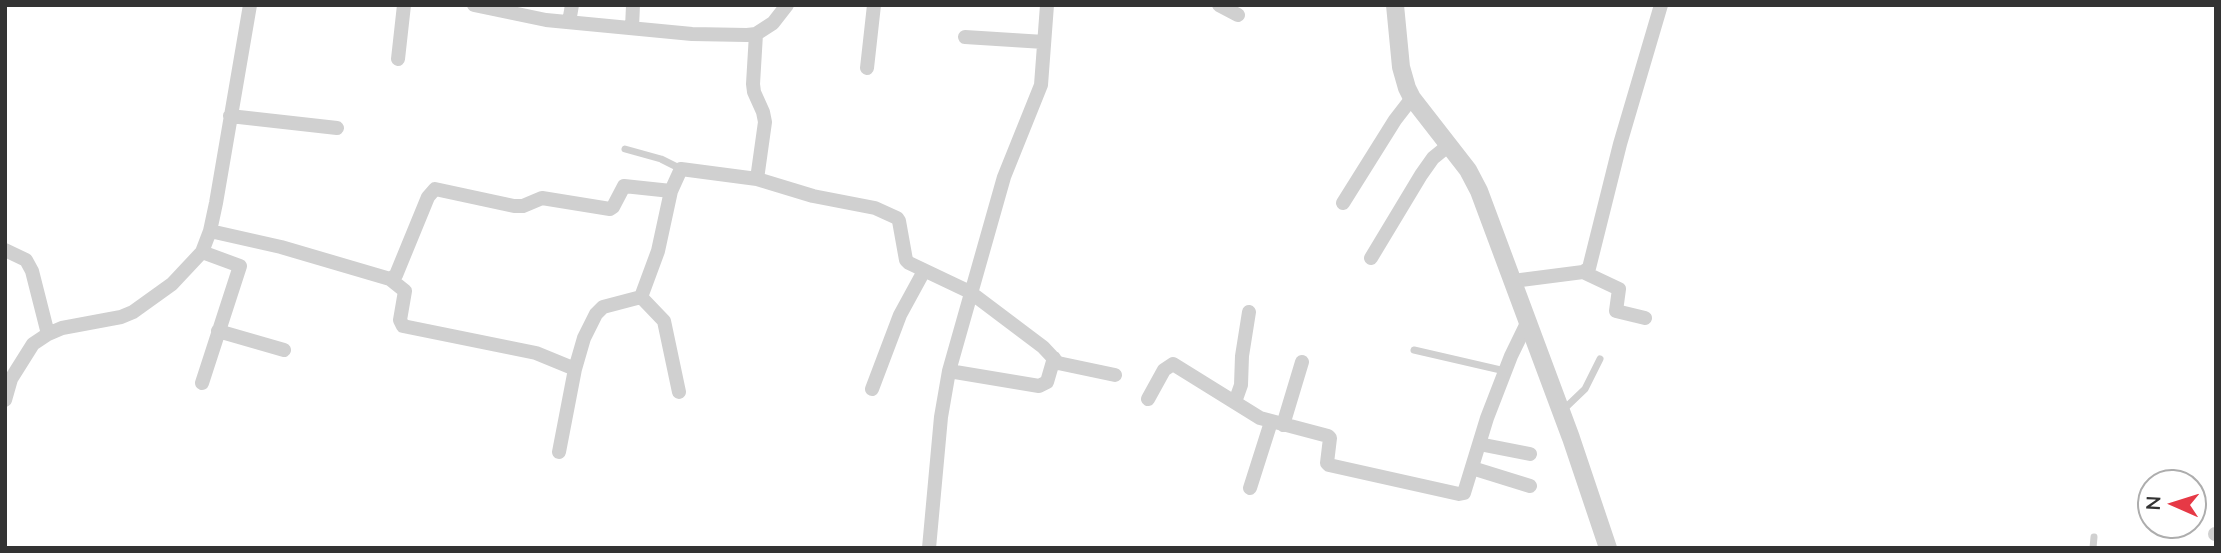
<!DOCTYPE html>
<html>
<head>
<meta charset="utf-8">
<style>
  body { margin:0 }
  #map { position:relative; width:2221px; height:553px; overflow:hidden; background:#fff; font-family:Lato,sans-serif }
  canvas { display:block }
  .frame { position:absolute; inset:0; border:7px solid #333; pointer-events:none }
  .north { position:absolute; left:2137px; top:469px; width:70px; height:70px; box-sizing:border-box; background:#fff; border:2px solid #adadad; border-radius:50%; rotate:273deg; font-size:19px; font-weight:700; line-height:28px; text-align:center; color:#333 }
  .north::after { content:''; display:block; margin:auto; width:24px; height:32px; background:#e63946; clip-path:polygon(50% 0,100% 100%,50% 72%,0 100%) }
</style>
</head>
<body>
<div id="map">
<canvas width="2221" height="553"></canvas>
<div class="frame"></div>
<div class="north">N</div>
</div>
<script>
const g = document.querySelector('canvas').getContext('2d');
g.lineJoin = 'round';
const shape = rows => new Path2D(rows.map(r => 'M' + r).join(''));
function strokePath(path, color, width, dash) { g.strokeStyle = color; g.lineWidth = width; g.lineCap = dash ? 'butt' : 'round'; g.setLineDash(dash || []); g.stroke(path); }
const service = shape([
  [625,149,661,159,681,169],
  [1414,350,1505,371],
  [1562,411,1585,389,1600,359],
  [2093,548,2094,537]
]);
const minor = shape([
  [474,5,546,20,692,34,747,35,756,34,773,23,787,5],
  [1219,5,1238,15],
  [569,22,572,5],
  [632,28,633,5],
  [756,34,753,84,754,92,763,112,765,122,757,179],
  [965,37,1044,42],
  [398,59,404,5],
  [867,68,874,5],
  [230,116,337,128],
  [1343,203,1395,120,1412,98],
  [210,231,281,247,390,279,396,275,428,197,435,189,514,206,523,206,542,198,610,209,613,207,624,186,671,191,681,169,757,179,813,196,875,208,897,218,899,221,906,260,909,263,970,292,1043,347,1058,363,1115,375],
  [5,250,26,260,32,271,48,334],
  [202,252,240,266,202,383],
  [1371,258,1421,175,1433,158,1449,145],
  [1583,272,1619,289,1616,311,1645,318],
  [390,279,405,291,400,320,403,326,536,353,575,369],
  [1513,281,1583,272,1589,268,1620,144,1661,5],
  [641,297,664,321,679,392],
  [218,331,284,350],
  [949,371,1039,386,1047,382,1054,358],
  [872,389,900,315,924,271],
  [1148,399,1164,370,1173,364,1260,418,1328,436,1330,438,1327,463,1329,465,1459,494,1464,493,1487,418,1511,356,1528,321],
  [5,400,11,379,33,344,48,334,62,328,121,317,133,312,172,284,202,252,210,231,216,203,250,5],
  [1235,402,1241,385,1242,356,1249,312],
  [1283,425,1302,362],
  [1479,444,1530,454],
  [559,452,575,369,584,338,596,314,603,307,641,297,658,251,671,191],
  [1472,468,1530,486],
  [1250,488,1271,422],
  [2215,534,2216,534],
  [929,548,941,417,949,371,1004,177,1041,85,1047,5]
]);
const tertiary = shape([
  [1395,5,1401,67,1407,88,1412,98,1468,170,1479,191,1571,438,1608,548]
]);
strokePath(service, '#d0d0d0', 7);
strokePath(minor, '#d0d0d0', 14);
strokePath(tertiary, '#d0d0d0', 18);
</script>
</body>
</html>
